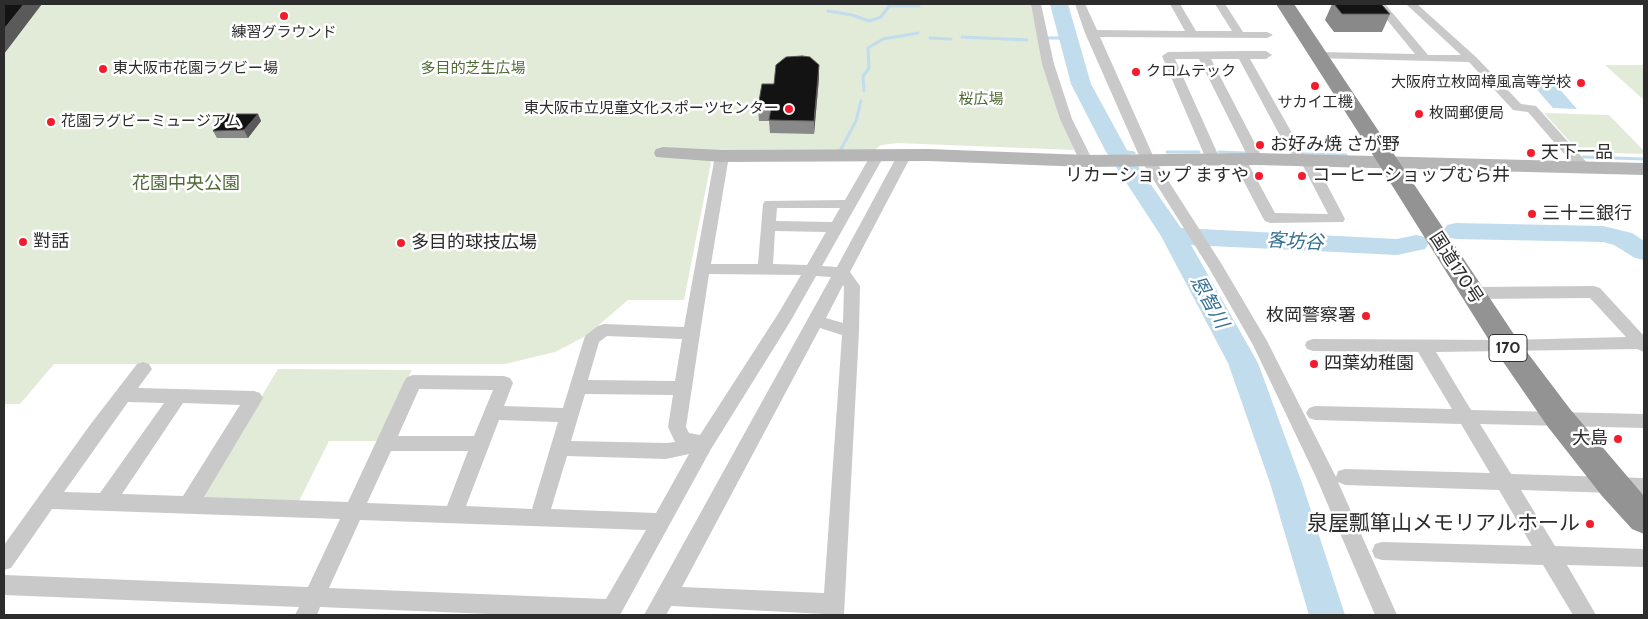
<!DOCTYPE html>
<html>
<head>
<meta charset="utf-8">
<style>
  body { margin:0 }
  #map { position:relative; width:1648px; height:619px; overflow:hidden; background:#fff; font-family:Cabin,sans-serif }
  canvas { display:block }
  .frame { position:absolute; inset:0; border:5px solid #2c2c2c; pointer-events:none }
</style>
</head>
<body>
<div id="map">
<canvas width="1648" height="619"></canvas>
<div class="frame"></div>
</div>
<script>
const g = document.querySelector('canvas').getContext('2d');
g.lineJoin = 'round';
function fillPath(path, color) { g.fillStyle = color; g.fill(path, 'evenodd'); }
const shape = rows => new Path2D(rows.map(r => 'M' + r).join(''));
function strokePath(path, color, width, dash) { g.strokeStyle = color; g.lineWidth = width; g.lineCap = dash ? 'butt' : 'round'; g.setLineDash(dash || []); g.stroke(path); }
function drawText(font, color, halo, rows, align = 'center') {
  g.font = font + ' Cabin,"Noto Sans JP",sans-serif'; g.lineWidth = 5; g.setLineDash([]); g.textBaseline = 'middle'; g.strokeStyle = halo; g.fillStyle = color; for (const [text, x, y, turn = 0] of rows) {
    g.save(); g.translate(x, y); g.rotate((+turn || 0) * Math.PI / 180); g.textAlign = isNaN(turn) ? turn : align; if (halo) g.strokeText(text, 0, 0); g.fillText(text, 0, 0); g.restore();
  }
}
const green = shape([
  [6,4,1034,4,1040,43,1053,95,1074,150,897,143,881,145,871,153,713,152,684,300,628,300,586,336,555,352,505,364,54,364,20,404,4,404,4,5],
  [1605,65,1644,65,1644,100],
  [1544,113,1609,115,1644,151,1644,154,1579,152],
  [278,369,412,370,378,441,329,441,299,501,206,500,203,493]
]);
const water = shape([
  [1532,84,1556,85,1577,109,1553,108]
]);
const stream = shape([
  [828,11,852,15,869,21,881,17,889,6,919,6],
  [962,37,1027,40],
  [930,38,951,39],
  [1048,38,1067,38],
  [864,91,863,76,869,68,868,48,883,39,918,33],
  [1116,150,1134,153],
  [838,151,840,151,856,121,861,101],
  [1167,152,1199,152],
  [1219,152,1245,153],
  [1304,154,1346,155],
  [1583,157,1644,159]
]);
const river = shape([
  [1050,4,1068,4,1091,84,1127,150,1181,228,1397,239,1416,235,1425,237,1429,243,1425,249,1397,255,1191,245,1258,363,1302,483,1345,615,1309,615,1270,483,1228,363,1161,236,1105,150,1071,84,1050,4],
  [1456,223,1603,226,1632,233,1644,241,1644,260,1635,258,1614,245,1603,242,1456,239,1447,237,1443,231,1447,225,1456,223]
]);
const street = shape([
  [1031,4,1041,4,1054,64,1072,119,1093,161,1091,164,1081,164,1060,119,1042,64,1031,4],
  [1075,4,1085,4,1097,30,1185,31,1170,4,1180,4,1196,31,1232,31,1215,4,1225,4,1243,32,1267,32,1273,35,1267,38,1100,37,1155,160,1221,263,1267,341,1336,477,1338,471,1345,469,1490,473,1461,424,1315,420,1309,418,1306,413,1309,408,1315,406,1452,409,1418,352,1313,351,1307,349,1305,345,1307,341,1313,339,1507,340,1626,337,1590,298,1472,299,1466,297,1464,293,1466,289,1472,287,1594,286,1600,288,1644,336,1644,352,1637,349,1436,352,1471,410,1644,414,1644,428,1480,424,1511,474,1644,478,1644,494,1521,490,1555,546,1644,549,1644,567,1567,565,1596,615,1573,615,1543,565,1382,560,1375,558,1372,551,1375,544,1382,542,1532,546,1499,490,1345,485,1338,482,1397,615,1375,615,1316,477,1253,345,1209,268,1141,160,1085,33,1075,4],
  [1374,4,1385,4,1428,55,1461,55,1406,4,1417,4,1476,57,1521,104,1536,106,1589,165,1591,168,1589,171,1579,171,1528,112,1513,110,1469,62,1315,58,1313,56,1315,54,1319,52,1415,54,1374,4],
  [1242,51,1266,51,1272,55,1266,59,1250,59,1305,156,1312,157,1314,160,1345,219,1343,222,1270,223,1265,221,1263,218,1232,159,1234,156,1244,156,1275,213,1328,214,1302,164,1295,163,1293,160,1239,59,1211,59,1263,159,1256,163,1249,159,1199,59,1175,59,1220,159,1213,163,1206,159,1162,56,1168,52,1242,51],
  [722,152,729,156,711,264,758,264,763,204,765,201,845,200,872,153,882,153,884,156,822,266,837,267,897,156,904,152,911,156,850,272,860,286,859,331,844,615,671,606,666,615,644,615,831,277,816,276,790,322,711,449,620,615,514,615,320,607,317,615,295,615,299,607,4,595,4,575,308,587,340,519,52,509,11,568,4,570,4,545,90,425,137,364,143,362,149,364,152,369,138,388,254,391,260,393,263,398,204,497,348,502,404,382,407,377,413,375,504,376,510,378,513,383,504,406,563,408,584,339,586,335,598,326,604,324,684,327,715,156,722,152],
  [777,208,840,208,832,222,776,221,777,208],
  [775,231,826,232,807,265,773,264,775,231],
  [709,274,801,275,778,314,700,435,689,433,686,427,709,274],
  [843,285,844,287,843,323,826,318,843,285],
  [820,328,842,335,824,593,682,587,820,328],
  [607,336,682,339,675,381,588,380,599,342,607,336],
  [419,389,493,390,474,436,398,436,419,389],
  [585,394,673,395,668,427,675,442,666,443,571,441,585,394],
  [128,402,164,403,100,493,64,492,128,402],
  [183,403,240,405,183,496,122,494,183,403],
  [499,420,558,422,532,509,466,506,499,420],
  [391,451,468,451,447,506,367,503,391,451],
  [689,454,656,513,551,509,567,456,666,459,689,454],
  [360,520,646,530,606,599,329,588,360,520]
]);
const secondary = shape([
  [663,147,722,150,928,149,1086,155,1256,153,1644,163,1644,175,1256,165,1086,167,928,161,722,162,656,157,654,153,656,149,663,147]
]);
const highway = shape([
  [1276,4,1294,4,1517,339,1570,409,1644,496,1644,534,1632,529,1602,496,1548,427,1497,353,1378,163,1276,4]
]);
const wall = shape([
  [1332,4,1382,4,1383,5,1383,6,1390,14,1382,32,1334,32,1325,20],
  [819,78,814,134,770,133,769,121,759,121,758,107,774,84],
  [258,114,261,121,248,138,217,138,213,131]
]);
const shadedWall = shape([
  [24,4,42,4,4,54,4,29],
  [819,65,819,78,814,134,814,121],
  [258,114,261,121,248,138,244,130]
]);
const building = shape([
  [4,4,24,4,4,29,4,4],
  [1334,4,1382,4,1383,5,1382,5,1390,14,1342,14,1334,4],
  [802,56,810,57,819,65,814,121,769,120,771,108,758,107,762,84,774,84,776,65,786,57,802,56],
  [227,114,258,114,244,130,213,131,227,114]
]);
const markers = [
  [284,16,5,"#f41c2c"],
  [103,69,5,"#f41c2c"],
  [1136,72,5,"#f41c2c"],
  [1581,83,5,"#f41c2c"],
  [1315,86,5,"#f41c2c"],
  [789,109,5,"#f41c2c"],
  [1419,114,5,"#f41c2c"],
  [51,122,5,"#f41c2c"],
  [1260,145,5,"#f41c2c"],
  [1531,153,5,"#f41c2c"],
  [1259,176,5,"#f41c2c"],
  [1302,176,5,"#f41c2c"],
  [1532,214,5,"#f41c2c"],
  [23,242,5,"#f41c2c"],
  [401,243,5,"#f41c2c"],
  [1366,316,5,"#f41c2c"],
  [1314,364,5,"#f41c2c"],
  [1618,439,5,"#f41c2c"],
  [1590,524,5,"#f41c2c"]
];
const farPoinames = [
  ["練習グラウンド",284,33,"center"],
  ["東大阪市花園ラグビー場",113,69],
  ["クロムテック",1146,72],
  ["大阪府立枚岡樟風高等学校",1571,83,"right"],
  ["サカイ工機",1315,103,"center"],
  ["東大阪市立児童文化スポーツセンター",779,109,"right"],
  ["枚岡郵便局",1429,114],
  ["花園ラグビーミュージアム",61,122]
];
const farParknames = [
  ["多目的芝生広場",473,69],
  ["桜広場",981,100]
];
const shields = [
  [1508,348,38]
];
const shieldNames = [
  ["170",1508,348]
];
const poiNames = [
  ["お好み焼 さが野",1270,145],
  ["天下一品",1541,153],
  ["リカーショップ ますや",1249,176,"right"],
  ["コーヒーショップむら井",1312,176],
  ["三十三銀行",1542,214],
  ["對話",33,242],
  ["多目的球技広場",411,243],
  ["枚岡警察署",1356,316,"right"],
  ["四葉幼稚園",1324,364],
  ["大島",1608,439,"right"]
];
const parkNames = [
  ["花園中央公園",186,184]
];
const streetNames = [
  ["国道170号",1456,268,57]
];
const waterNames = [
  ["客坊谷",1295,242,3],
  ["恩智川",1209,302,61]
];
const nearPoinames = [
  ["泉屋瓢箪山メモリアルホール",1580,524]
];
fillPath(green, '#e2ebd7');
fillPath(water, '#c1dced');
strokePath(stream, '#c1dced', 3);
fillPath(river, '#c1dced');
fillPath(street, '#c9c9c9');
fillPath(secondary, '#b6b6b6');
fillPath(highway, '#939393');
fillPath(wall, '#898989');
fillPath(shadedWall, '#5a5a5a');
fillPath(building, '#131313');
strokePath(building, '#5a5a5a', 1);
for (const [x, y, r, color] of markers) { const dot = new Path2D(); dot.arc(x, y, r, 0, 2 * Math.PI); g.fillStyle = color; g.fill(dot); strokePath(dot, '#fff', 2); }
drawText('15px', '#2c2c2c', '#fff', farPoinames, 'left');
drawText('15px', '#4f6a36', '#fff', farParknames);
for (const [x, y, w] of shields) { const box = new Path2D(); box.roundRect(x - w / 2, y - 13.5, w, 27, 4); g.fillStyle = '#fff'; g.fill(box); strokePath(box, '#2c2c2c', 1); }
drawText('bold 16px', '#2c2c2c', null, shieldNames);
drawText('18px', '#2c2c2c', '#fff', poiNames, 'left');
drawText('18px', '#4f6a36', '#fff', parkNames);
drawText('18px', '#2c2c2c', '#fff', streetNames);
drawText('italic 19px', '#346f94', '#fff', waterNames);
drawText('21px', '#2c2c2c', '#fff', nearPoinames, 'right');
</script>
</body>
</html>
